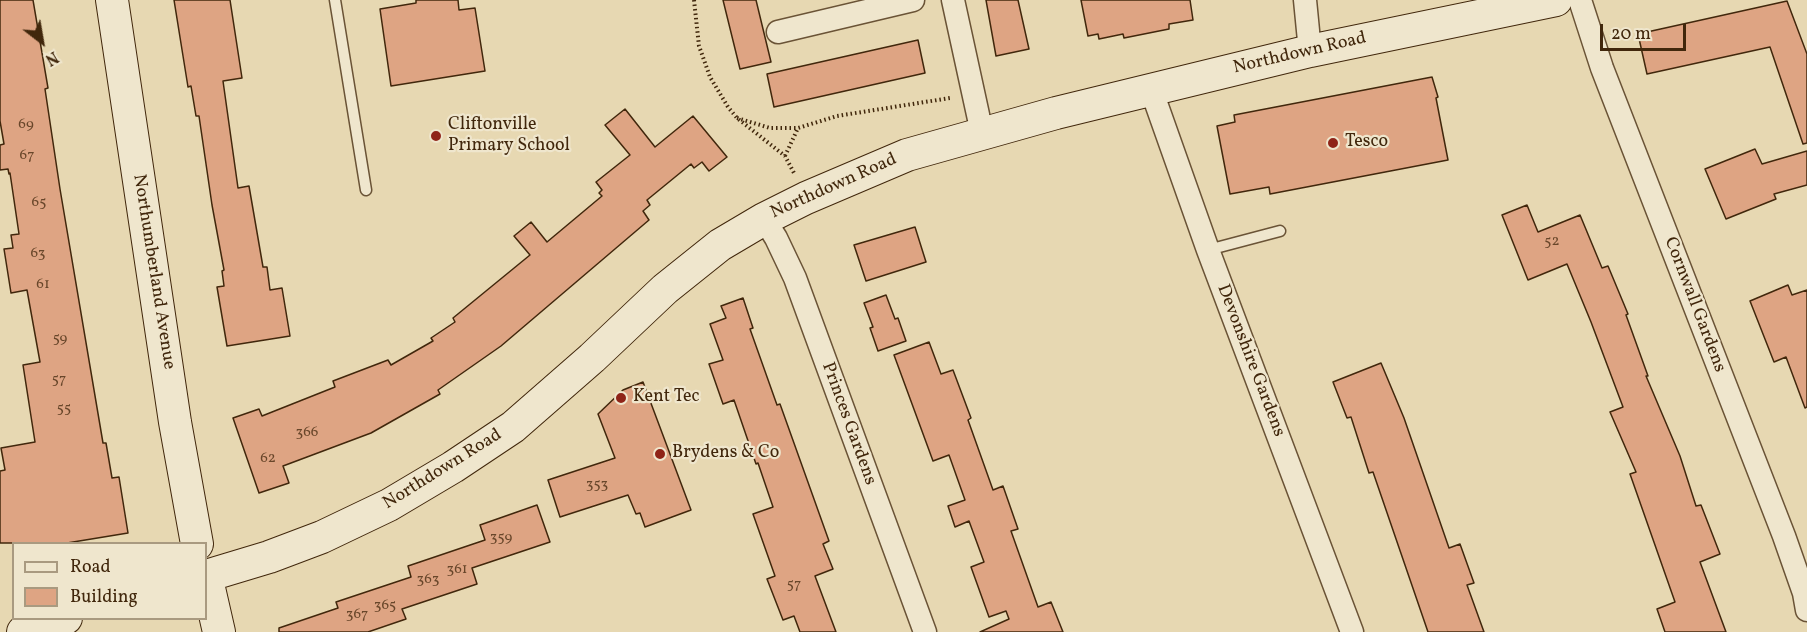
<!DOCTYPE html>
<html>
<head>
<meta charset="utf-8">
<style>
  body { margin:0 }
  #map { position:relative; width:1807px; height:632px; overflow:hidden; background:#e7d8b2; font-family:Vollkorn,serif }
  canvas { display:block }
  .legend { position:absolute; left:12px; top:542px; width:195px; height:78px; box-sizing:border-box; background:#efe6cd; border:2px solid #a99a80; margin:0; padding:8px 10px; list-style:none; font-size:18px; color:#41270c }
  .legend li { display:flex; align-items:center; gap:12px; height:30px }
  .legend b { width:30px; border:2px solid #a99a80 }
  .north { position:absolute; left:12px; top:12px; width:60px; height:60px; -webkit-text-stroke:4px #efe6cd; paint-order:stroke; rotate:149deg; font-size:16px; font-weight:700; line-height:24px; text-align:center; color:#41270c }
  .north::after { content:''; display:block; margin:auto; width:21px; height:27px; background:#41270c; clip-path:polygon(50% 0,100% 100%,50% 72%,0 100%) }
  .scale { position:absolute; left:1600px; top:24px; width:86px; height:27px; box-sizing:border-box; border:3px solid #41270c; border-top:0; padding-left:8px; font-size:18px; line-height:21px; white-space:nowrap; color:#41270c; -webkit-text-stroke:4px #efe6cd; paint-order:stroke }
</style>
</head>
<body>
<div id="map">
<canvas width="1807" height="632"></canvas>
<ul class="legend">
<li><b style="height:8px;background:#efe6cd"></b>Road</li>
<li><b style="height:16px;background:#dea483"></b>Building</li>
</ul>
<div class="north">N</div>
<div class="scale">20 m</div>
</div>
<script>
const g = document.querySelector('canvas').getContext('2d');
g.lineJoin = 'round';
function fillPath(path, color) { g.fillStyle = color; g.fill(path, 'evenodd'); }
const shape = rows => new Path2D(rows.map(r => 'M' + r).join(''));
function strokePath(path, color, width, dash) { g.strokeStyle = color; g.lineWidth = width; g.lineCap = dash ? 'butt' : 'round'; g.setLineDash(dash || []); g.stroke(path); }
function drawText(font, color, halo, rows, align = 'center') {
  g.font = font + ' Vollkorn,serif'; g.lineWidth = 4.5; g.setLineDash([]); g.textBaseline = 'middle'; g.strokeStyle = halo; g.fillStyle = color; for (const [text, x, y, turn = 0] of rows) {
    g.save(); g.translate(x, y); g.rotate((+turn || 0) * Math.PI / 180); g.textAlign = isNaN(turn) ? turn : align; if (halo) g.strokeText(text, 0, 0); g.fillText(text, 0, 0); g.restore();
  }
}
const building = shape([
  [0,0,33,0,48,88,45,89,60,189,103,443,106,443,112,478,119,477,128,533,67,543,0,543,0,471,5,470,1,448,35,442,23,365,40,362,27,290,11,293,4,249,13,248,11,235,19,234,10,173,9,174,8,169,0,170,0,145,4,144,0,121,0,0],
  [174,0,230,0,242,78,223,81,238,188,249,186,263,267,267,267,270,290,282,288,290,336,227,346,217,287,224,286,222,271,224,270,212,205,199,116,196,116,191,86,188,87,174,0],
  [416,0,458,0,459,10,475,8,485,71,391,86,380,9,416,3,416,0],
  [723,0,756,0,771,62,740,69,723,0],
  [986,0,1018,0,1029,49,996,56,986,0],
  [1081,0,1190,0,1193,20,1169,24,1169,29,1124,38,1123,34,1099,39,1098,34,1088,36,1081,0],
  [1787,1,1807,54,1807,143,1803,144,1770,47,1647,74,1638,34,1787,1],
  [918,40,925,73,774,107,767,74,918,40],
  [1432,77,1438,97,1436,98,1448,160,1270,194,1269,187,1230,194,1217,126,1235,122,1234,115,1432,77],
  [625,109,655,147,693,116,727,157,709,171,702,162,694,168,691,164,647,200,650,205,643,211,649,220,501,346,438,390,440,394,371,433,283,466,289,483,259,493,233,418,259,409,262,416,335,387,333,381,388,360,391,365,433,341,431,338,455,322,453,318,530,255,514,236,531,222,547,242,602,196,599,193,602,190,596,182,630,155,605,125,625,109],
  [1755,149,1762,164,1807,151,1807,185,1774,194,1776,199,1726,219,1705,169,1755,149],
  [1527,205,1538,232,1580,215,1602,268,1608,266,1628,314,1626,315,1648,376,1646,376,1680,456,1696,506,1701,505,1720,554,1700,562,1726,632,1665,632,1657,609,1675,602,1630,474,1636,472,1610,412,1623,407,1591,322,1567,264,1528,280,1502,215,1527,205],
  [915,227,926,262,866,281,854,245,915,227],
  [1788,285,1792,295,1807,290,1807,407,1805,408,1786,357,1774,362,1750,301,1788,285],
  [886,295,895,319,898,318,906,341,878,351,870,328,873,327,864,303,886,295],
  [743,298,753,328,750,329,777,405,780,404,829,541,823,544,833,569,815,576,836,632,800,632,794,616,783,620,767,579,775,576,753,514,773,507,758,463,756,464,734,400,723,404,709,364,723,360,710,324,726,318,721,306,743,298],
  [929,342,941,374,953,370,971,418,968,420,993,490,1003,486,1018,529,1011,531,1038,607,1051,602,1063,632,980,632,1009,619,1006,611,989,617,971,567,984,562,969,521,955,527,948,506,965,500,949,455,933,461,894,355,929,342],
  [1381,363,1404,418,1449,548,1460,544,1474,583,1467,585,1484,632,1428,632,1373,472,1369,473,1351,417,1347,418,1333,382,1381,363],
  [643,382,691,510,645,527,640,513,636,514,628,495,560,517,548,480,615,458,598,414,623,390,643,382],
  [537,505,550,542,472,568,477,584,402,609,406,619,368,632,279,632,279,628,338,608,336,602,411,577,408,566,485,540,480,525,537,505]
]);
const path = shape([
  [694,0,699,46,710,77,728,107,737,118,785,156,794,173],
  [737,118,770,128,798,128,837,116,950,98],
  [785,156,798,128]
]);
const lane = shape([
  [335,0,366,190],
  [1208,250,1280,231]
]);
const street = shape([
  [953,0,982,133],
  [1305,0,1310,51],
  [1580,0,1602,68,1784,536,1804,593,1807,610],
  [778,32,913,0],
  [1151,89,1208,250,1352,632],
  [764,219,776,238,795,278,925,632]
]);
const secondary = shape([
  [112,0,175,422,197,544],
  [206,575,219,632],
  [206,576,269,557,322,537,389,505,453,467,513,427,592,358,665,289,720,245,764,219,806,198,907,155,1056,113,1310,51,1556,0],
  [23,632,66,618]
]);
const markers = [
  [436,136,6,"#8f2418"],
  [1333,143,6,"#8f2418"],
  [621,398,6,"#8f2418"],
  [660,454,6,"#8f2418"]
];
const numberNames = [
  ["69",26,125],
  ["67",27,156],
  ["65",39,203],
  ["52",1552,242],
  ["63",38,254],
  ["61",43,285],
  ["59",60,339],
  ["57",59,380],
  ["55",64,409],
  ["366",307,433],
  ["62",268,459],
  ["353",597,485],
  ["359",501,538],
  ["361",457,570],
  ["363",428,580],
  ["57",794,585],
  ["365",385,606],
  ["367",357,615]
];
const streetNames = [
  ["Northdown Road",1300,54,-13],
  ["Northdown Road",834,187,-24],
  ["Northumberland Avenue",153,272,81],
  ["Cornwall Gardens",1694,305,69],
  ["Devonshire Gardens",1250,361,69],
  ["Princes Gardens",848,424,70],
  ["Northdown Road",443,470,-32]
];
const poiNames = [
  ["Cliftonville",448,126],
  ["Primary School",448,147],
  ["Tesco",1345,143],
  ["Kent Tec",633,398],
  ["Brydens & Co",672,454]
];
fillPath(building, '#dea483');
strokePath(building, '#41270c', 1.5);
strokePath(lane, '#6a5336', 13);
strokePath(street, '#6a5336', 25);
strokePath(secondary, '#41270c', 34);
strokePath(path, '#41270c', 4, [1.5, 3]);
strokePath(lane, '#efe6cd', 10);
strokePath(street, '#efe6cd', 22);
strokePath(secondary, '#efe6cd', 32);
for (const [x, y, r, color] of markers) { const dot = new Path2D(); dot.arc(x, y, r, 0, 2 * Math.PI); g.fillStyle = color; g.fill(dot); strokePath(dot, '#efe6cd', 2); }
drawText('15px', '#68462a', null, numberNames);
drawText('18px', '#41270c', '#efe6cd', streetNames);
drawText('18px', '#41270c', '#efe6cd', poiNames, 'left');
</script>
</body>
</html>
